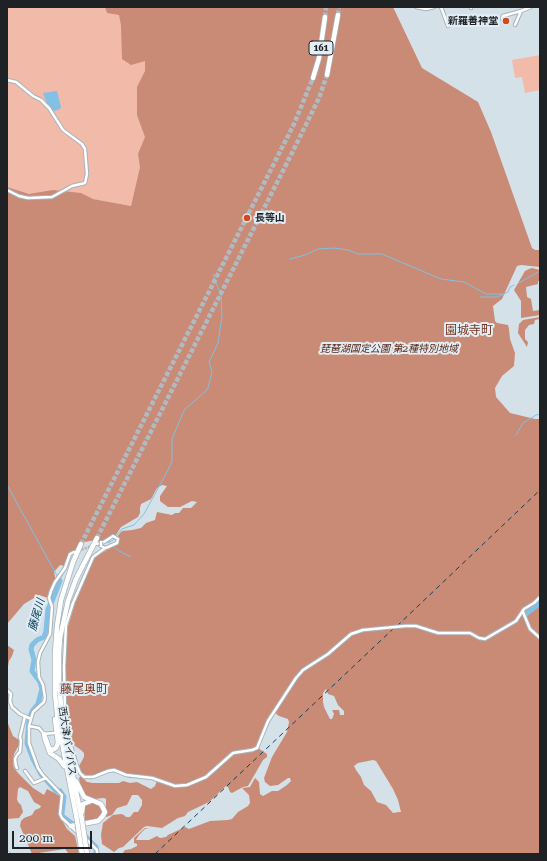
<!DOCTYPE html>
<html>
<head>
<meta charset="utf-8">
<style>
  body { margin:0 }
  #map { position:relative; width:547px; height:861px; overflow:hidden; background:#d5e1e8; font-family:"Roboto Serif",serif }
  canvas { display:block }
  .frame { position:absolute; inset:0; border:8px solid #1e2225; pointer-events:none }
  .scale { position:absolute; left:12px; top:831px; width:80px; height:18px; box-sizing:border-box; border:2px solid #1e2225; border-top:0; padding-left:5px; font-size:12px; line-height:14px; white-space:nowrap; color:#1e2225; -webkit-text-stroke:3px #e2eef6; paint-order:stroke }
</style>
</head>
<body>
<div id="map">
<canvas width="547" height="861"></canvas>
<div class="frame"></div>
<div class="scale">200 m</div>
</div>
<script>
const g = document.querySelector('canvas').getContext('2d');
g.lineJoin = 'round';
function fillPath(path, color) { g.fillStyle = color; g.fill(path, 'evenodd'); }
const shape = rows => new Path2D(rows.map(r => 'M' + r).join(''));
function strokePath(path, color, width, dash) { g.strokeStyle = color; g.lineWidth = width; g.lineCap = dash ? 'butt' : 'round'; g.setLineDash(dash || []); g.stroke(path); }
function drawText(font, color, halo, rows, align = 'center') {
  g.font = font + ' "Roboto Serif","Noto Sans JP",serif'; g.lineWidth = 4; g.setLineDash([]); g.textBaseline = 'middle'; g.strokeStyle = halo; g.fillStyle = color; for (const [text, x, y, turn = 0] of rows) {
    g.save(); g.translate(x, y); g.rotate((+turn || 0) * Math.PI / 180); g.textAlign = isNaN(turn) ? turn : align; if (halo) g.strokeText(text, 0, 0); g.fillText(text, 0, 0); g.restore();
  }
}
const green = shape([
  [7,7,117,7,147,61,147,138,131,206,93,199,7,192],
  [540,55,540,90,525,93,522,77,515,78,512,60]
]);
const forest = shape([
  [105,7,393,7,422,68,478,102,491,132,532,248,535,250,540,250,540,267,521,265,517,266,502,299,493,306,495,321,497,323,508,325,509,329,510,339,515,353,514,366,502,376,495,388,496,397,510,413,535,419,540,419,540,854,122,854,125,850,131,849,137,846,137,844,134,843,134,838,145,828,149,829,145,829,139,835,136,840,149,840,157,836,160,838,166,837,168,835,185,827,189,829,210,821,228,820,232,819,238,812,248,806,250,803,249,795,242,788,250,787,255,778,259,782,260,794,263,796,272,791,278,791,287,785,291,781,290,778,288,778,278,785,270,786,265,782,264,778,272,757,287,732,289,722,288,719,279,716,274,712,268,722,258,748,267,754,267,757,263,760,248,786,243,787,232,793,230,792,228,787,226,786,209,802,188,812,185,816,178,818,162,828,147,826,144,827,123,847,119,848,114,852,102,844,101,835,103,823,113,815,121,814,124,815,126,817,130,817,134,812,138,812,142,805,142,800,138,795,132,795,127,805,117,808,112,815,106,817,106,799,104,798,94,799,85,796,81,791,79,778,81,776,87,782,93,783,119,783,123,781,130,783,137,782,151,789,155,786,157,781,153,777,145,776,130,778,117,771,88,776,82,773,80,771,79,766,84,757,84,753,81,750,71,743,70,734,67,722,65,664,68,626,79,590,93,558,117,544,119,539,117,537,120,533,122,531,132,530,141,528,146,523,155,520,157,512,172,515,175,513,179,513,183,508,191,508,197,502,192,501,180,507,168,507,160,501,160,496,167,486,162,485,157,488,151,499,141,504,140,508,140,513,138,517,121,527,116,535,110,537,104,542,95,540,85,542,80,544,76,551,68,556,64,566,60,565,54,572,57,585,56,589,50,592,48,598,39,595,24,604,7,624,7,187,29,194,53,190,81,193,93,199,131,206,140,167,138,154,145,137,137,115,137,87,145,71,145,61,131,65,122,59,121,25,119,15,107,13],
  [326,689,328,694,334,696,338,705,344,711,344,715,340,715,339,710,332,710,334,714,332,719,330,719,324,707,323,702,323,693],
  [373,760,376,761,393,789,398,800,401,812,399,812,393,813,386,805,377,802,371,791,364,785,361,777,356,770,354,766,358,763],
  [532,268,540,270,540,284,539,281,538,281,538,284,526,287,527,297,531,299,533,311,540,310,540,315,521,318,521,301,514,290,525,271,529,269],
  [540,317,540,319,535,320,534,324,529,325,525,330,525,339,528,342,527,347,518,333,519,324,523,320],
  [7,645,14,650,12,656,9,661,7,672],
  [7,721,13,736,19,740,20,743,14,754,13,763,14,768,18,773,33,788,44,795,47,789,60,796,61,799,59,815,67,829,75,836,79,854,69,854,65,849,32,854,20,826,21,821,24,818,32,815,35,810,40,808,41,806,34,802,28,791,20,787,18,789,17,799,18,802,21,805,23,812,19,818,7,819],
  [91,802,100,806,102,813,98,818,85,822,84,805]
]);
const water = shape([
  [57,91,61,107,60,109,54,111,47,104,43,93]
]);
const stream = shape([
  [290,259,305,255,318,249,334,248,348,250,358,254,382,254,441,279,464,282,486,294,504,294],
  [519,283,540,271],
  [480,297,497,297,508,292,510,287,514,285],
  [516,435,523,423,536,415,540,414],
  [7,485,60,581],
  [108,542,119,551,131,557],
  [98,545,112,541,122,529,134,525,144,514,168,470,172,461,172,439,182,415,185,409,205,392,208,388,212,372,209,362,218,343,222,316,221,296,213,274],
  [60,580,67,565]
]);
const river = shape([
  [526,614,540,603],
  [29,718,33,710,38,704,42,689,40,682,32,671,34,660,31,649,32,645,37,640,44,637,46,631,48,609,52,601,60,581],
  [29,720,27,743,33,759,41,774,57,792],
  [60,791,64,797,62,813,62,816,77,827],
  [82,833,96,847,96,854]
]);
const ferry = shape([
  [397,626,540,490],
  [155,854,394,628]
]);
const minorTunnel = shape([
  [78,551,92,546]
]);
const trunkTunnel = shape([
  [338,15,339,7],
  [325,17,326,7],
  [97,538,296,145,319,98,327,75],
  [81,544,294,124,313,78]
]);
const minor = shape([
  [416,7,426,9,434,7],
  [441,7,448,26],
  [471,8,471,7],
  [502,19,503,16,521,11],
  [515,25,521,11,531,7],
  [7,80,16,82,33,96,41,100,49,108,63,130,82,144,85,149,87,174,85,183,72,186,52,197,28,198,19,196,7,190],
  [97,544,104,542,113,536,118,539,117,543,108,547,105,548,101,546],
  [74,552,70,554,65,568,55,582,51,591,49,598,52,607,50,634,40,653,38,662,39,677,43,685,45,698,44,702,33,712,29,726,29,743,38,768,42,774,62,795,60,814,62,818,77,832],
  [523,612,530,629,540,638],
  [7,690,11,694,10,701,12,707,20,714,31,719],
  [29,726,39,728,44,734,54,733],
  [67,731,69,732,70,743,77,766,80,773,84,777,93,777,108,771,114,770,126,775,152,778,175,786,187,785,206,777,233,753,252,750,257,748,268,721,296,678,303,670,328,654,351,634,363,630,405,626,416,626,438,633,470,633,479,638,485,639,516,621,524,609,534,603,540,597],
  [66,738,67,737,67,735,65,716,64,666,66,625,73,603,93,557,105,548],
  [17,768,16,766,15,759,17,755,20,752,21,741,20,737,25,716],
  [25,771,34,783,46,778],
  [86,839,97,850,97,854],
  [7,852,9,854]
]);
const trunk = shape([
  [327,75,338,15],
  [313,78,319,58,325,17],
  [55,719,58,743,56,748,52,750,49,748,44,734,45,739,50,753,59,759,64,766],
  [82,812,83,804,91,801],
  [77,820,58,722,55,694,55,653,57,626,61,600,73,562,81,544],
  [82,820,63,728,59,683,59,652,60,638,68,601,76,579,97,538],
  [71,826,98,821,102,817,105,812,101,804,84,797,76,781]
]);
const minorBridge = shape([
  [101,542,101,546]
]);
const trunkBridge = shape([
  [77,820,82,854],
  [82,820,87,854]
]);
const markers = [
  [506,21,4,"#d14a19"],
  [247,218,4,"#d14a19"]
];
const shields = [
  [321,48,24]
];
const shieldNames = [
  ["161",321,48]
];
const poiNames = [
  ["新羅善神堂",498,21],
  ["長等山",255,218,"left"]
];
const parkNames = [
  ["琵琶湖国定公園 第2種特別地域",389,349]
];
const streetNames = [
  ["西大津バイパス",67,741,81]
];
const waterNames = [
  ["藤尾川",37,615,-74]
];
const quarterNames = [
  ["園城寺町",469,330],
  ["藤尾奥町",84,689]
];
fillPath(green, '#f2baa9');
fillPath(forest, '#c98a76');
fillPath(water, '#82c0e5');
strokePath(stream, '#82c0e5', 1);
strokePath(river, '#82c0e5', 5);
strokePath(ferry, '#0e415b', 1, [5, 4]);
strokePath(minorTunnel, '#b0bbc1', 2.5, [2.5, 1]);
strokePath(trunkTunnel, '#b0bbc1', 4.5, [4.5, 2]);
strokePath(minor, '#a8b3ba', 4.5);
strokePath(trunk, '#a8b3ba', 6);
strokePath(minor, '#fff', 2.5);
strokePath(trunk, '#fff', 4.5);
strokePath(minorBridge, '#a8b3ba', 4.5, []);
strokePath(trunkBridge, '#a8b3ba', 6, []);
strokePath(minorBridge, '#fff', 2.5);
strokePath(trunkBridge, '#fff', 4.5);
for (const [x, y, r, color] of markers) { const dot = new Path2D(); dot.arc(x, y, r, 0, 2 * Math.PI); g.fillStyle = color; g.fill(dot); strokePath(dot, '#e2eef6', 1.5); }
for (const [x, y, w] of shields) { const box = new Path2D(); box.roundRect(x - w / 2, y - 7, w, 14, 3); g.fillStyle = '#e2eef6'; g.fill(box); strokePath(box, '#1e2225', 1); }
drawText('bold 9px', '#1e2225', null, shieldNames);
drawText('bold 10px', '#1e2225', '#e2eef6', poiNames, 'right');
drawText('italic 10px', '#551c08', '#e2eef6', parkNames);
drawText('10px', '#1e2225', '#e2eef6', streetNames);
drawText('italic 11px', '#0e415b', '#e2eef6', waterNames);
drawText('12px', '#77341f', '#e2eef6', quarterNames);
</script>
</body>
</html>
